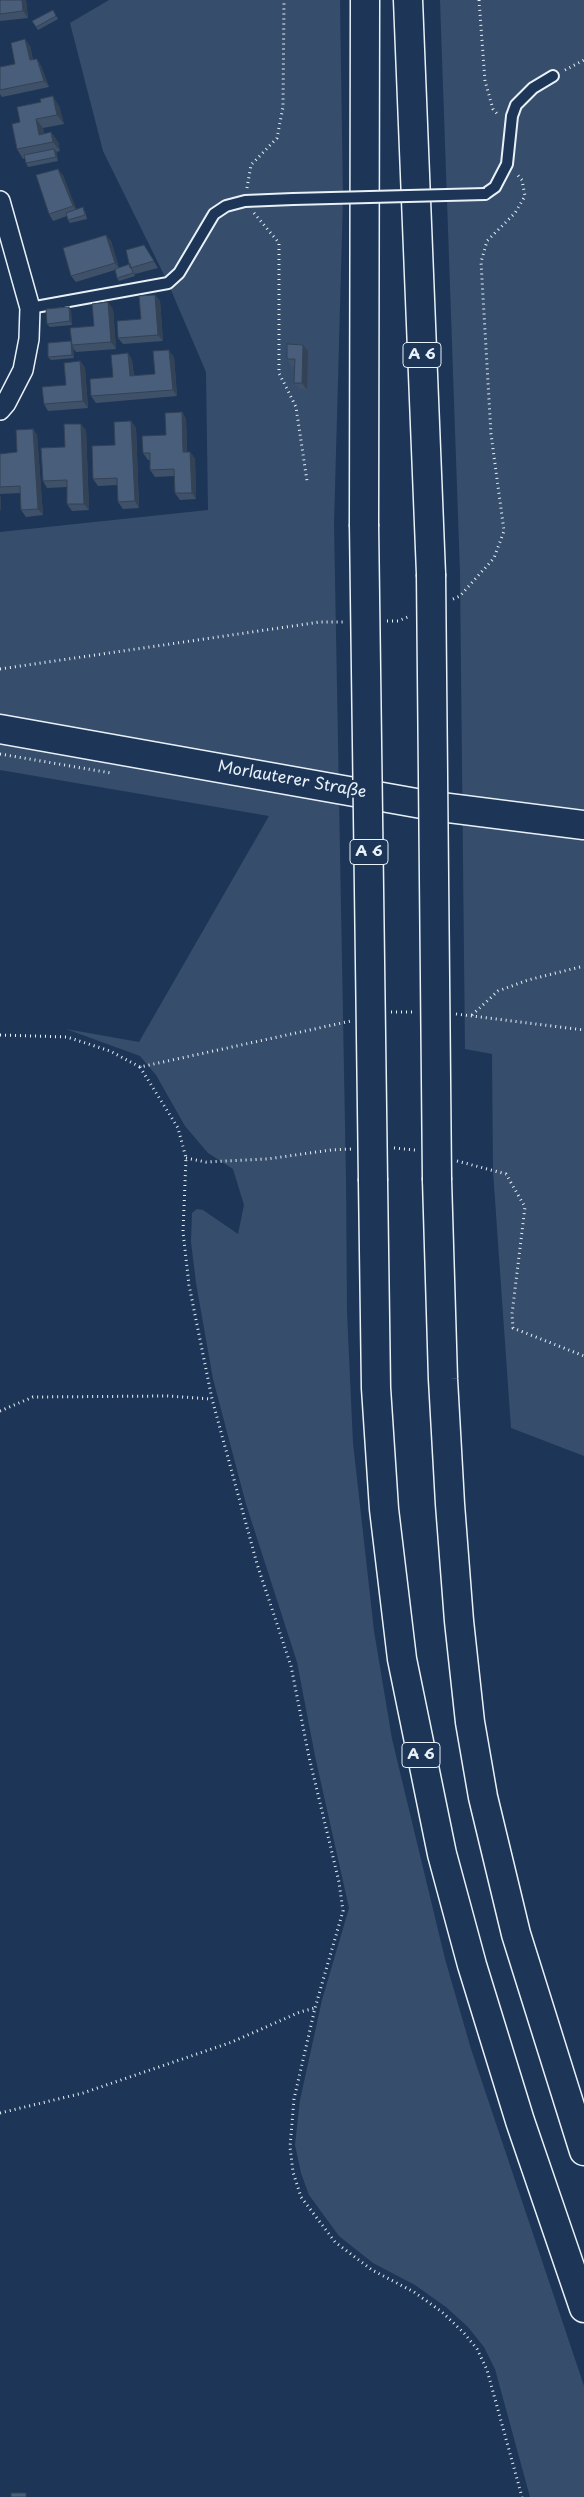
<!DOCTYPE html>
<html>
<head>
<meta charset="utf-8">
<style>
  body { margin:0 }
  canvas { display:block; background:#1d3557 }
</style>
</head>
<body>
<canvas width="584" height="2497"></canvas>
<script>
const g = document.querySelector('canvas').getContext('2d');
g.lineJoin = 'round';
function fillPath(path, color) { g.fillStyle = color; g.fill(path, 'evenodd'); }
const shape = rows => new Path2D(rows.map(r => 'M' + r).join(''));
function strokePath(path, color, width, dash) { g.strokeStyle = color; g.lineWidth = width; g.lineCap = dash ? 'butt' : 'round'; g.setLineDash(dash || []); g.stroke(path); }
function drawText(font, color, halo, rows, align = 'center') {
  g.font = font + ' "Playpen Sans",sans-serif'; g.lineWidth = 5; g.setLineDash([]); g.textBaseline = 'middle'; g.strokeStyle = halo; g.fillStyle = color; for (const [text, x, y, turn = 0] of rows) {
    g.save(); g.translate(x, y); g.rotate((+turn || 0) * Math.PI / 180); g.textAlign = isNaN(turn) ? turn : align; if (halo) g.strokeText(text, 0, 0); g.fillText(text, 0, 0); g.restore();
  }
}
const green = shape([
  [109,0,340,0,343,198,334,524,346,1181,347,1313,353,1443,374,1631,392,1739,445,1959,471,2049,584,2386,584,2497,530,2497,495,2369,484,2347,468,2327,446,2307,415,2285,373,2263,339,2236,309,2195,301,2173,295,2145,300,2100,322,2000,349,1908,315,1756,297,1662,246,1504,213,1379,196,1283,191,1242,192,1213,197,1209,203,1210,238,1234,244,1205,233,1169,208,1153,185,1126,156,1075,140,1056,66,1029,139,1042,269,816,0,770,0,532,208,510,206,372,168,283,103,151,70,23],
  [440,0,584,0,584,1456,511,1428,493,1171,492,1054,465,1049,460,573]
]);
const path = shape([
  [479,0,485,81,493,109,499,116],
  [565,70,584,60],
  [247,188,251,165,277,138,283,107,284,0],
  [254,213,279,243,279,373,296,407,307,481],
  [453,599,460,596,494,558,504,531,491,434,481,262,487,241,515,213,525,196,522,180,516,173],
  [387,621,398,621,410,616],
  [0,669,320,622,343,622],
  [0,754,111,773],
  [391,1012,415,1012],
  [456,1014,584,1030],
  [472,1015,498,991,528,980,584,966],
  [0,1035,67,1037,110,1051,140,1067,351,1021],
  [140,1067,178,1128,186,1158,183,1232,189,1285,212,1399,257,1564,291,1666,309,1757,339,1882,343,1911,315,2008,294,2099,290,2147,293,2172,301,2197,335,2242,372,2270,414,2292,442,2312,464,2333,477,2349,487,2370,522,2497],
  [394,1148,415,1150],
  [186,1158,206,1162,267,1159,331,1150,353,1149],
  [457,1161,506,1174,525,1207,512,1314,513,1328,584,1356],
  [0,1411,33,1397,168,1396,212,1399],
  [0,2113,83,2093,232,2042,300,2012,315,2008]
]);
const lane = shape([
  [485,194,495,187,507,164,512,116,516,105,533,88,553,76],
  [30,308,168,283,179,273,214,214,226,206,245,201,293,199]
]);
const street = shape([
  [0,201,30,308,29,339,23,370,6,403,0,410]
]);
const secondary = shape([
  [0,729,433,806,584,825]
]);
const highway = shape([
  [408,0,431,574],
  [364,524,365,0],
  [437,1180,443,1379,450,1504,459,1621,470,1722,483,1797,516,1934,584,2151],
  [373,1181,376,1388,384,1509,402,1659,442,1854,472,1965,520,2121,584,2308]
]);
const laneBridge = shape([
  [293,199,485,194]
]);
const highwayBridge = shape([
  [364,524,373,1181],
  [431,574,437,1180]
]);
const wall = shape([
  [0,0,26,0,28,18,0,21],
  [53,10,58,19,38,30,36,27],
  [30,46,33,60,37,59,41,66,49,87,2,97,0,94,0,67,15,64],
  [59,106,64,124,43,128,44,134,51,132,58,142,60,151,56,152,58,161,28,167,26,163,25,158,23,159,17,149,20,122],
  [63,175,76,210,85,211,87,219,70,223,68,220,67,216,53,221,49,214],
  [111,241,119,268,130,264,144,245,158,268,135,274,134,272,135,276,119,281,117,278,115,270,76,282,71,276],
  [155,295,160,301,163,341,123,344,118,338,141,319],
  [69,307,71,311,72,325,50,327,47,324],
  [113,309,116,349,76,352,74,349,74,358,51,360,48,357,94,326],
  [303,345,308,351,307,390,299,389,294,383,295,366,291,366,287,359],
  [128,353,132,360,134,376,155,374,174,357,177,396,96,403,91,396,113,377],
  [80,361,85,368,88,408,48,411,44,404,66,385],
  [182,412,186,419,187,452,190,452,195,459,196,499,180,500,175,493,174,476,155,477,150,470,150,460,148,460,143,453,166,435],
  [131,421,136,428,139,508,123,509,118,502,117,485,98,486,93,479],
  [33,429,37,435,43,515,26,517,21,510,20,493,0,494,0,454,17,452],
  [86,430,89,510,72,511,67,504,67,487,47,488,43,481,65,447]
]);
const shadedWall = shape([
  [22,0,26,0,28,18,23,11],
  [25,39,30,46,34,67,30,60],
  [37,59,41,66,49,87,44,81],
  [53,96,59,106,64,124,57,115],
  [36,119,43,128,46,144,39,135],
  [51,132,58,142,60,151,53,142],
  [54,149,57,152,58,161,56,157],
  [58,169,63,175,78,213,73,206],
  [106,235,111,241,119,269,115,263],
  [155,295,160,301,163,341,158,335],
  [108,302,113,309,116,349,111,342],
  [69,307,71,311,72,325,70,321],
  [72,345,74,349,74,358,72,355],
  [303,345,308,351,307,390,302,383],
  [169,350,174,357,177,396,173,390],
  [128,353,132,360,134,383,130,376],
  [80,361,85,368,88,408,83,401],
  [182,412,186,419,187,459,183,452],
  [131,421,136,428,139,508,135,501],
  [81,424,86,430,89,510,84,504],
  [33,429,37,435,43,515,38,509],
  [190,452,195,459,196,499,192,493],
  [0,496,1,497,1,511,0,510]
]);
const building = shape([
  [0,0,22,0,23,11,0,14,0,0],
  [53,10,56,16,36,27,32,21,53,10],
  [25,39,30,60,37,59,44,81,0,90,0,67,15,64,11,43,25,39],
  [53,96,57,115,36,119,39,135,51,132,53,142,17,149,12,124,20,122,17,107,41,102,40,99,53,96],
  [54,149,56,157,26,163,24,155,54,149],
  [58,169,73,206,49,214,36,175,58,169],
  [83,207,85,215,68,220,66,213,83,207],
  [106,235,115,263,71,276,63,248,106,235],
  [144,245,154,261,130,268,126,250,144,245],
  [130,264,133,273,117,278,115,269,130,264],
  [155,295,158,335,118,338,117,321,141,319,139,296,155,295],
  [108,302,111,342,72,345,70,328,94,326,92,304,108,302],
  [69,307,70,321,47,324,46,309,69,307],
  [71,341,72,355,48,357,48,343,71,341],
  [287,344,303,345,302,383,294,383,295,359,287,359,287,344],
  [169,350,173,390,91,396,90,379,113,377,111,355,128,353,130,376,155,374,153,351,169,350],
  [80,361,83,401,44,404,42,387,66,385,64,363,80,361],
  [182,412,183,452,190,452,192,493,175,493,174,469,150,470,150,453,143,453,142,436,166,435,165,413,182,412],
  [131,421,135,501,118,502,117,478,93,479,92,446,115,445,114,422,131,421],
  [64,424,81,424,84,504,67,504,67,480,43,481,41,448,65,447,64,424],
  [33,429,38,509,21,510,20,486,0,487,0,454,17,452,16,430,33,429],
  [11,2493,26,2493,26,2497,11,2497,11,2493]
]);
const shields = [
  [422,355,38],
  [369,852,38],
  [421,1755,38]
];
const shieldNames = [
  ["A 6",422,355],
  ["A 6",369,852],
  ["A 6",421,1755]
];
const streetNames = [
  ["Morlauterer Straße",292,780,10]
];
fillPath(green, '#374d6c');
strokePath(lane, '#e8f1f8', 14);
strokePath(street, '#e8f1f8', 22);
strokePath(secondary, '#e8f1f8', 31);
strokePath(highway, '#e8f1f8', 31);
strokePath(path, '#e8f1f8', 3, [1, 4]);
strokePath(lane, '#1d3557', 10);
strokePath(street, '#1d3557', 19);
strokePath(secondary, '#1d3557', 28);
strokePath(highway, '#1d3557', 28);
strokePath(laneBridge, '#e8f1f8', 14, []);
strokePath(highwayBridge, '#e8f1f8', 31, []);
strokePath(laneBridge, '#1d3557', 10);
strokePath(highwayBridge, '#1d3557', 28);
fillPath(wall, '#3f5169');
fillPath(shadedWall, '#334255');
fillPath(building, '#495e7a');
strokePath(building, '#334255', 1);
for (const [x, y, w] of shields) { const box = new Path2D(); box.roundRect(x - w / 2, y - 12.5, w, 25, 4); g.fillStyle = '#1d3557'; g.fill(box); strokePath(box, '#e8f1f8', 1); }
drawText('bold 15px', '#e8f1f8', null, shieldNames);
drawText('16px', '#e8f1f8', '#1d3557', streetNames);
</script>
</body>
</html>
